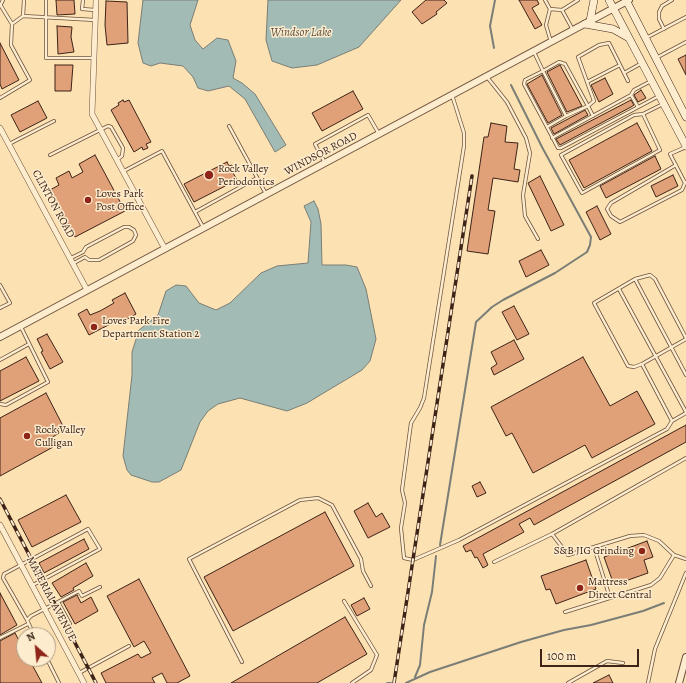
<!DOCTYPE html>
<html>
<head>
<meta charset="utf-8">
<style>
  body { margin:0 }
  #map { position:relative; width:686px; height:683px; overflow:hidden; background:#fce1b2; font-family:Alegreya,serif }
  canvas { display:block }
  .north { position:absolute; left:16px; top:627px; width:40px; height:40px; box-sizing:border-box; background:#fdeccd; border:1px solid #b09c85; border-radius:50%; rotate:333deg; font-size:11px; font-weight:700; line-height:16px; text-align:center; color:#3d2318 }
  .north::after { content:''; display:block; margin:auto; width:14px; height:18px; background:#8f2418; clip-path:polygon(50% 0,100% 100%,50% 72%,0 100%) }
  .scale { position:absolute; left:540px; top:649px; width:99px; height:18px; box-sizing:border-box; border:2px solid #3d2318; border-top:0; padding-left:5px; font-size:12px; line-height:14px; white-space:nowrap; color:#3d2318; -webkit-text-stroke:3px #fdeccd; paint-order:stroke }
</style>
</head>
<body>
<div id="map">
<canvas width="686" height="683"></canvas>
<div class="north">N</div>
<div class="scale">100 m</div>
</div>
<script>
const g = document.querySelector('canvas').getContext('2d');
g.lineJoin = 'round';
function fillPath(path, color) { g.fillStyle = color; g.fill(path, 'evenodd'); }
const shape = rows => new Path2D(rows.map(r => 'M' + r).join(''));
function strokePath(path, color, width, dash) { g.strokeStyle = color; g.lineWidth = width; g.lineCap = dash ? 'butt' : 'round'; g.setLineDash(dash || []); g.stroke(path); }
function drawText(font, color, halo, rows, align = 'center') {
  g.font = font + ' Alegreya,serif'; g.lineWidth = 3; g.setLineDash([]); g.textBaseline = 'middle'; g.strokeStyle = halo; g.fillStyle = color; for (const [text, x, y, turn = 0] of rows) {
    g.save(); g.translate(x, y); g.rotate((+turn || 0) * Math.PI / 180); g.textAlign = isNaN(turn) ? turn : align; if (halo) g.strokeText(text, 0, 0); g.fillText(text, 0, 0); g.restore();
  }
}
const water = shape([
  [143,0,198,0,190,25,195,40,203,49,217,38,228,40,236,61,233,78,242,83,255,94,286,145,275,152,245,99,229,86,208,91,198,88,193,77,183,66,160,63,151,66,143,63,138,43,143,0],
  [268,0,401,0,359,47,317,65,292,68,272,61,266,40,268,0],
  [314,201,318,209,321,224,322,265,346,265,357,267,366,289,376,339,370,361,362,370,307,403,287,411,240,398,218,404,208,411,200,422,181,470,159,482,152,482,131,475,127,470,123,456,132,375,132,352,139,330,158,315,166,291,176,285,186,286,199,303,216,310,230,303,261,273,277,266,308,263,311,222,304,206,314,201]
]);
const stream = shape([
  [494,48,490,26,495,0],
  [440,545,476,322,492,307,503,300,555,273,587,252,590,245,591,237,542,147,511,85],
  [415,677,420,665,424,625,432,592,436,556],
  [387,683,391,683],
  [406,683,430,672,521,642,564,630,591,625,643,611,664,603]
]);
const building = shape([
  [56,0,74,0,75,14,57,15,56,0],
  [426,0,444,0,447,3,436,12,437,14,422,24,412,12,426,0],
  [519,0,537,0,539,4,532,8,542,25,535,29,519,0],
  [106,1,127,2,128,43,107,45,105,25,106,1],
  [57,26,72,27,71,37,74,52,58,54,57,26],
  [0,43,19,80,2,89,0,84,0,43],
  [686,55,686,75,678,59,686,55],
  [55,65,73,65,71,91,55,91,55,65],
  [560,65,582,106,567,112,547,72,560,65],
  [542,75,562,115,548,123,527,84,542,75],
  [605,78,613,94,599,102,591,85,605,78],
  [641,90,646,98,638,102,634,95,641,90],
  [353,91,363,109,322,131,312,113,353,91],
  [123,100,124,102,129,100,151,142,146,144,148,148,143,150,142,147,134,152,111,110,119,105,118,103,123,100],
  [631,100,634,105,631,107,560,145,556,139,631,100],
  [38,101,47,118,20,132,11,115,38,101],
  [585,110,588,115,554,134,551,128,585,110],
  [491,123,507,126,505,142,518,143,514,169,520,170,518,182,493,178,488,210,495,211,488,254,467,251,484,137,488,137,491,123],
  [637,123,652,151,584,188,569,160,637,123],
  [95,155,125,211,75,237,50,190,59,185,56,178,69,171,72,178,83,172,79,164,95,155],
  [655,156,661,169,606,198,600,186,655,156],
  [227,162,229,166,232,165,235,170,232,171,237,180,194,202,184,184,227,162],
  [673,175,678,186,656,197,651,186,673,175],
  [540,176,564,225,551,231,528,183,540,176],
  [597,206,611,234,600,240,586,212,597,206],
  [541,250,549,265,526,277,519,261,541,250],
  [125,293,136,314,124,321,122,318,89,335,78,314,87,309,90,315,100,311,114,303,112,300,125,293],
  [514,306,529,334,517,340,502,312,514,306],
  [47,334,63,362,50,369,41,352,43,351,37,339,47,334],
  [514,340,524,359,494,375,491,368,497,364,491,352,514,340],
  [26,357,39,381,0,401,0,371,26,357],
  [583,357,610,406,637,391,655,424,592,458,585,445,533,473,512,433,506,436,491,407,583,357],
  [46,393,63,426,57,429,59,433,51,438,55,446,0,476,0,418,46,393],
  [686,425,686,442,534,525,530,518,519,524,524,532,483,554,488,565,483,568,477,557,475,558,471,550,466,552,463,546,686,425],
  [480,482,486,493,477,497,472,486,480,482],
  [66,495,81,522,32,547,18,520,66,495],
  [368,503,376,517,382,513,390,527,368,538,354,511,368,503],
  [325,512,354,566,233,631,204,577,325,512],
  [84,539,89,549,44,573,39,563,84,539],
  [647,541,653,557,644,560,648,573,614,585,604,557,647,541],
  [586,560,596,589,556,604,550,589,546,590,541,576,586,560],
  [86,563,93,576,73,588,74,590,61,597,52,583,86,563],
  [139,579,190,676,177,683,167,683,162,673,152,678,155,683,106,683,101,673,138,654,141,658,151,653,144,641,134,647,107,596,139,579],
  [0,593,17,625,0,635,0,593],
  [77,595,81,603,91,597,98,611,75,624,63,602,77,595],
  [364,598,370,609,357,616,351,605,364,598],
  [345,617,367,654,317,683,231,683,345,617],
  [15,633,24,650,24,659,29,659,42,683,0,683,0,641,15,633],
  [609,675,613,683,593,683,609,675]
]);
const service = shape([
  [46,0,46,58,94,58],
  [83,0,82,9,95,10],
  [545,0,550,9,546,25,551,42],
  [0,6,3,0],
  [1,6,12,24],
  [550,9,562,10,573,30],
  [562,10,578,0],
  [23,16,24,0],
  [664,29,659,19,659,12,662,6,672,0],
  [646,38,686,17],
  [534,52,543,71,566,116,547,127,524,84,525,80,543,71,559,62,565,64,588,106,566,116],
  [656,58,686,42],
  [624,73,628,81],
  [487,77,507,102,526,138,530,153,523,195,525,216,538,239],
  [587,82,620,65],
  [452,95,464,133,464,146,424,398,420,408,411,423,402,490,405,503,401,528,404,558,413,560,459,540,667,429,672,421,642,364],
  [631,95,634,90,651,81],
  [0,98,30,80,11,45,12,24,23,16,95,20],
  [643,114,634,115,561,155,582,193,660,150,643,114,663,104],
  [593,116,588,106,594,101,578,57,599,45,609,43,624,73,642,63],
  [229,126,266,194],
  [547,127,558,148,561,148,659,96],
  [552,138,631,95,638,107],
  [9,144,54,121],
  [686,147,670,154,685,183,686,182],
  [50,155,108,126,111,127,123,148,122,156,118,159],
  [325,163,315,144,368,115,379,134],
  [676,165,611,203,607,209,611,216,620,222,682,190,685,183],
  [124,171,162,151,203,227],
  [195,212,257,178],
  [71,258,83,252,86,247,124,227,129,227,134,230,136,235,133,241,126,245,99,260,89,260,85,257,74,263],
  [635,279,686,375],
  [0,285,10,303,0,308],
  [619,289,686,412],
  [686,338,655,279,650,275,635,279,594,303,628,366,634,367,642,364,686,339],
  [0,360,29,344],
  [0,404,6,405,48,382,21,327],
  [672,421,686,413],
  [552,534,686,458],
  [594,547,610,598],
  [494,562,552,534,568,555,630,536,644,535,659,541,674,555],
  [344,601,377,655,371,670,352,683],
  [58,602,70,624],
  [565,612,651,585,660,578,674,555,686,559],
  [27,620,3,578,4,574,88,529,100,549,33,585],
  [34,635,27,620,31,616,79,591,82,596,100,587],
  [0,638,28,624],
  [47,659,59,683],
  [242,662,189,559,300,500,318,498,332,505,361,559,363,571,371,586],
  [79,673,129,646],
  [568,683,607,661,623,663],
  [648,683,655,649,686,573]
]);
const minor = shape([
  [96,0,92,114,165,249],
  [0,128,87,290],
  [0,525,84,683]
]);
const tertiary = shape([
  [0,337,629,0],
  [679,683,686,657]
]);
const secondary = shape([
  [609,0,686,146],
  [626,0,686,117],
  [590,21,594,0],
  [585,24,613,29,629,38]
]);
const rail = shape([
  [0,499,96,683],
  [394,683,472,176]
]);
const markers = [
  [209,175,5,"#8f2418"],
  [88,200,4,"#8f2418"],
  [94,327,4,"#8f2418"],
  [27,436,4,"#8f2418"],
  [642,551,4,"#8f2418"],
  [580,588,4,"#8f2418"]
];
const streetNames = [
  ["WINDSOR ROAD",321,154,-28],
  ["CLINTON ROAD",53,204,61],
  ["MATERIAL AVENUE",51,599,62]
];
const poiNames = [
  ["Rock Valley",218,169],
  ["Periodontics",218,182],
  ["Loves Park",96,194],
  ["Post Office",96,207],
  ["Loves Park Fire",102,321],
  ["Department Station 2",102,334],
  ["Rock Valley",35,430],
  ["Culligan",35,443],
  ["S&B JIG Grinding",634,551,"right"],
  ["Mattress",588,582],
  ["Direct Central",588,595]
];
const waterNames = [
  ["Windsor Lake",301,33]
];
fillPath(water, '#a2bbb5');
strokePath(water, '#7a7e76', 1);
strokePath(stream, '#7a7e76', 2);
fillPath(building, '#e0a078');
strokePath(building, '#3d2318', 1);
strokePath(service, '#6d523e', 4);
strokePath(minor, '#6d523e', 6);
strokePath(tertiary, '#6d523e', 8);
strokePath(secondary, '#3d2318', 8);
strokePath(service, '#fdeccd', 2.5);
strokePath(minor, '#fdeccd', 5);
strokePath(tertiary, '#fdeccd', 6);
strokePath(secondary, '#fdeccd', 7);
strokePath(rail, '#3d2318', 3.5);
strokePath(rail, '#fdeccd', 2, [6]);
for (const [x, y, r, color] of markers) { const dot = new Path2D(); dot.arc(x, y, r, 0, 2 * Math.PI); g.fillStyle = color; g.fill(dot); strokePath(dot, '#fdeccd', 1.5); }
drawText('11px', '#3d2318', '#fdeccd', streetNames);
drawText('11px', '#3d2318', '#fdeccd', poiNames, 'left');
drawText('italic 12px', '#5b5147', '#fdeccd', waterNames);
</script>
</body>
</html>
